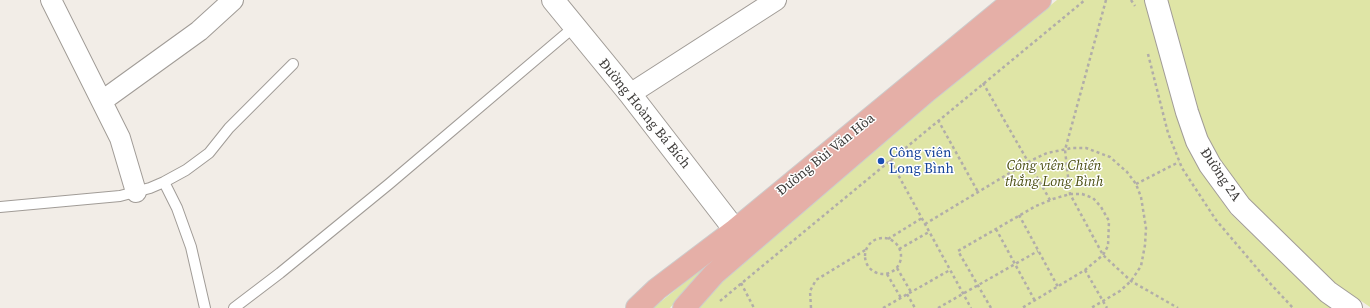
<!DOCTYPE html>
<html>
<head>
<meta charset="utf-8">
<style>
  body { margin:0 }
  canvas { display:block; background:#f2ede7 }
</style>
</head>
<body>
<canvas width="1370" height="308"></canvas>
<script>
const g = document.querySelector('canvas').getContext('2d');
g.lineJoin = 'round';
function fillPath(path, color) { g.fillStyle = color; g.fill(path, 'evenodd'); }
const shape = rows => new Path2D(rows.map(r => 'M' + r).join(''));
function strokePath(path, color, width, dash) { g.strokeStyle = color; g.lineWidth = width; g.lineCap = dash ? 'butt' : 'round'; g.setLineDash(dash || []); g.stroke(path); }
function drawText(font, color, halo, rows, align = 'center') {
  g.font = font + ' "Source Serif 4",serif'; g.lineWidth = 3; g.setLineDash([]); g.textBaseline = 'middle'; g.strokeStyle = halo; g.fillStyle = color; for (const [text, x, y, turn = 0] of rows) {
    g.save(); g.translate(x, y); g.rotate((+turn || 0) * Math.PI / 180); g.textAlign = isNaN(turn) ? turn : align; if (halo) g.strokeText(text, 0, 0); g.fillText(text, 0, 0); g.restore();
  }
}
const green = shape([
  [1057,0,1145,0,1176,115,1187,145,1201,171,1231,214,1320,300,1332,308,699,308,718,285,928,104],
  [1167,0,1370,0,1370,307,1336,284,1247,197,1219,159,1208,137,1197,110],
  [726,249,687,288,670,308,653,308]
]);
const path = shape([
  [1106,0,1065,150,1070,194,1103,255,1131,281,1178,308],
  [1131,0,1135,6],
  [1148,54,1168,133,1182,168,1216,220,1267,280,1293,308],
  [983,83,1050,200],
  [938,120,978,192],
  [890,160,971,308],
  [1136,184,1179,162],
  [1019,215,1058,287],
  [925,224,1028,162,1047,153,1072,148,1086,148,1110,157,1127,172,1136,184,1141,197,1146,228,1145,245,1141,266,1131,281,1120,291,1091,308],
  [996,229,1035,301],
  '865 256a18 18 0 1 1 36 0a18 18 0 1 1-36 0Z',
  [888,239,922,218],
  [899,249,929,232],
  [897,268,911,292],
  [1085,270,1107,308],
  [887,274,901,298],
  [741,283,754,308],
  [907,294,915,308],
  [720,301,1085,0],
  [811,308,810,291,816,280,867,249],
  [883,308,950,270],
  [938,308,1038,251],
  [991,308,958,251,1036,206,1053,199,1070,194,1082,194,1093,198,1101,207,1109,221,1108,246,1103,255,1085,270,1022,308]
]);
const service = shape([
  [164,182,177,208,191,247,205,308],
  [0,207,120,196,150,188,164,182,186,170,209,153,229,128,293,64],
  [234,308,280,273,389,184,574,27]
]);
const minor = shape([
  [51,0,120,138,136,192],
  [630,94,776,0],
  [102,101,199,31,233,0]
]);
const tertiary = shape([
  [553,0,630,94,735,230],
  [1156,0,1187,112,1197,141,1210,165,1240,206,1328,292,1351,308]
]);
const primary = shape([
  [637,308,657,289,735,230,1014,0],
  [684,308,714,274,927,91,1040,0]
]);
const markers = [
  [881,161,4,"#1a4fb4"]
];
const streetNames = [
  ["Đường Hoàng Bá Bích",644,114,51],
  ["Đường Bùi Văn Hòa",826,155,-39],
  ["Đường 2A",1220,175,56]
];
const transitNames = [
  ["Công viên",889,153],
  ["Long Bình",889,169]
];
const parkNames = [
  ["Công viên Chiến",1054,166],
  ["thắng Long Bình",1054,182]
];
fillPath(green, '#dfe5a6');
strokePath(service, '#a19c97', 12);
strokePath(minor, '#a19c97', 22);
strokePath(tertiary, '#a19c97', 24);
strokePath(primary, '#cdcccc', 24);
strokePath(path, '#b1ada9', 2.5, [3, 3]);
strokePath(service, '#fff', 10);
strokePath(minor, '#fff', 20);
strokePath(tertiary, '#fff', 22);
strokePath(primary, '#e5afa7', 22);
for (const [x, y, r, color] of markers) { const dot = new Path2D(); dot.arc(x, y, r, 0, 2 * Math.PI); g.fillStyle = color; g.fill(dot); strokePath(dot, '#fff', 1.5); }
drawText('14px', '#3e3c3a', '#fff', streetNames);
drawText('14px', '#164399', '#fff', transitNames, 'left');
drawText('italic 14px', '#4a4e11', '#fff', parkNames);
</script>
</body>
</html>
